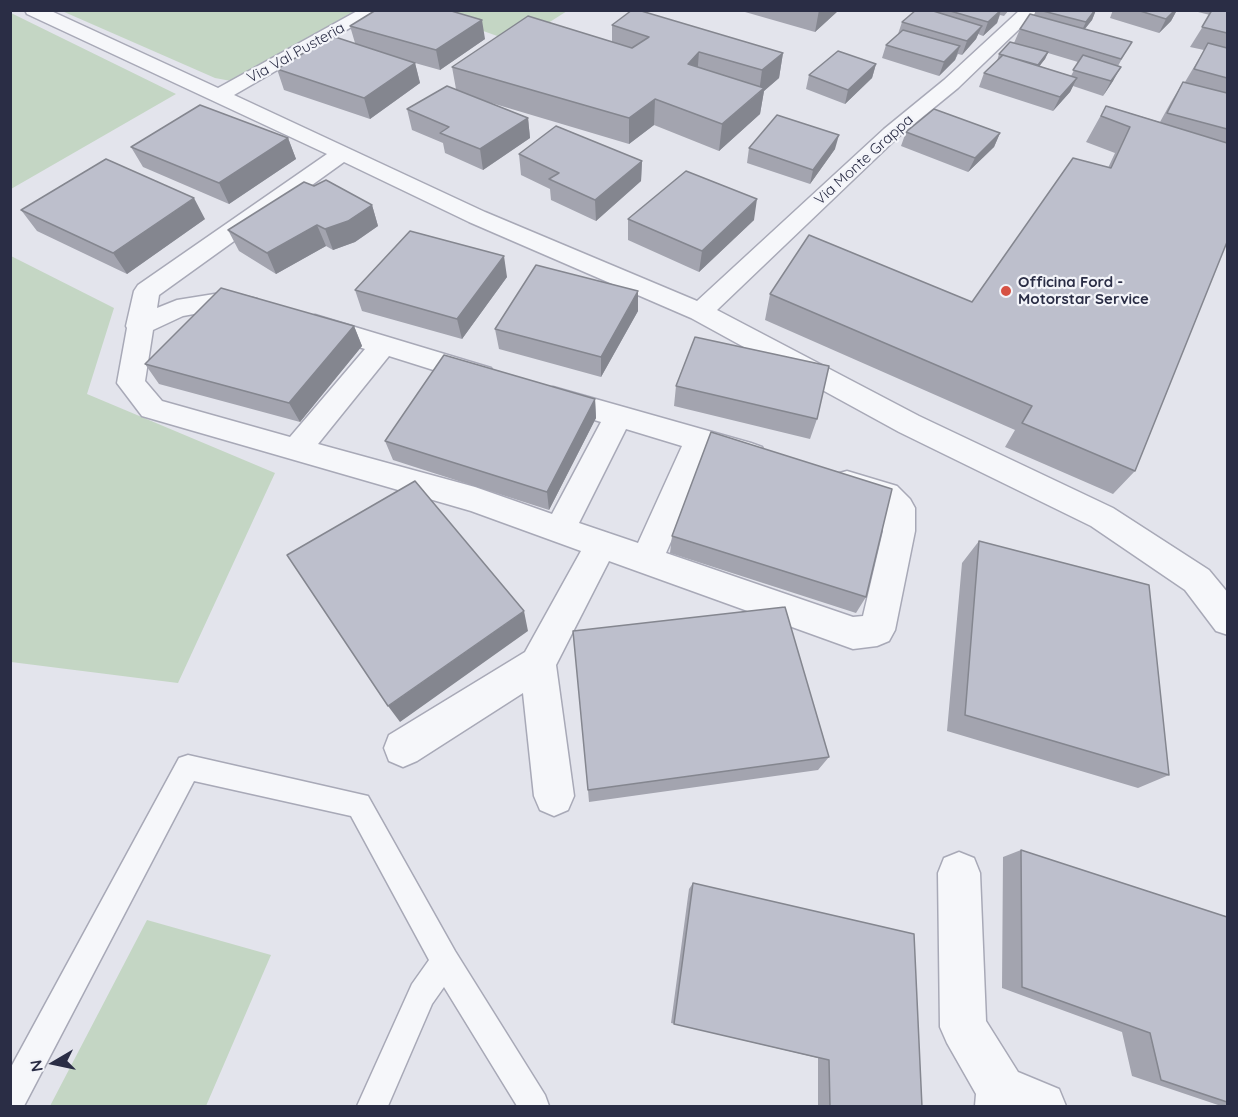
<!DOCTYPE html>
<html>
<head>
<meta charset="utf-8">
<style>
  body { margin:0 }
  #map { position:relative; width:1238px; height:1117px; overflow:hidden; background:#e3e4ec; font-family:Quicksand,sans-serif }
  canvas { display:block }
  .frame { position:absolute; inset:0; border:12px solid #2a2d45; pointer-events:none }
  .north { position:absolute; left:24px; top:1033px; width:60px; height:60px; -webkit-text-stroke:4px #f3f4f9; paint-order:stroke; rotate:261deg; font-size:16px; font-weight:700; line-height:24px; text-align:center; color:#2a2d45 }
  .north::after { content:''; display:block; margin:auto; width:21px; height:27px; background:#2a2d45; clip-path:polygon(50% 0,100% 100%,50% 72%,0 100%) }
</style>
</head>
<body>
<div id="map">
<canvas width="1238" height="1117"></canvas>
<div class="frame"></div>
<div class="north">N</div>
</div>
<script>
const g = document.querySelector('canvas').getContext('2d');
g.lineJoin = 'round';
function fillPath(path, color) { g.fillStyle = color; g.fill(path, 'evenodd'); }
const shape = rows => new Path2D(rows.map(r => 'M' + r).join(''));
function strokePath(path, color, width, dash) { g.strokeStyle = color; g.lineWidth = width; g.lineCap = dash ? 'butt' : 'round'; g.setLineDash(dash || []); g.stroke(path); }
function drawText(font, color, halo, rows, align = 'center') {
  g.font = font + ' Quicksand,sans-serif'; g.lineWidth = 4.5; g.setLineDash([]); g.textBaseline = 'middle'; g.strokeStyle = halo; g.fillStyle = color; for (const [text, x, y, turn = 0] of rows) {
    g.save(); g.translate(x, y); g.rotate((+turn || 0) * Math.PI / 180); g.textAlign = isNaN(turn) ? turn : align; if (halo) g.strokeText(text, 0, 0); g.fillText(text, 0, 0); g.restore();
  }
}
const green = shape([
  [62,11,357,11,231,81,215,78],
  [427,11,567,11,517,43],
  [11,13,176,94,11,189],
  [11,256,114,308,87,394,275,473,178,683,11,662],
  [147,920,271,955,206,1106,50,1106]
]);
const service = shape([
  [188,755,368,796,455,951,545,1095,549,1106,517,1106,444,987,432,1004,388,1106,357,1106,412,984,429,960,351,816,194,781,24,1106,10,1106,10,1069,179,758,188,755]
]);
const minor = shape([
  [25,10,49,10,218,88,359,10,381,10,234,95,485,212,697,301,884,129,944,80,1020,10,1039,10,958,88,898,137,717,310,919,416,1113,508,1209,570,1228,593,1228,635,1216,631,1185,590,1091,526,899,432,691,318,469,222,344,162,159,295,157,308,177,300,227,292,257,299,261,305,257,311,248,313,227,308,183,316,153,330,145,381,162,401,290,437,365,349,306,330,302,324,306,318,315,315,491,368,495,375,491,382,481,385,389,356,318,444,475,487,552,514,601,422,543,404,539,397,543,390,553,387,751,443,762,447,766,455,762,463,751,467,709,454,666,553,853,617,863,616,883,531,883,512,875,504,836,492,832,483,836,474,847,471,897,486,910,499,915,508,915,531,895,630,889,641,877,646,853,649,609,561,556,665,574,796,568,810,554,816,540,810,534,796,523,693,417,761,403,767,389,761,384,748,389,735,525,652,581,551,471,511,142,416,117,383,127,328,126,326,134,291,138,285,327,154,27,14,25,10],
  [626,429,682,446,638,543,579,523,626,429],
  [959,852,974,858,980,873,986,1021,1018,1072,1059,1089,1066,1106,975,1106,976,1094,947,1043,940,1027,938,873,944,858,959,852]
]);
const wall = shape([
  [738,10,839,10,815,32],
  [937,10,1009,10,1004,16,1000,15,997,23,983,36,978,34,976,39,962,55,958,54,955,60,939,76,882,58,886,45,898,34,902,22,936,12],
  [1036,10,1096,10,1092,20,1085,29,1124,55,1118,66,1113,81,1103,96,1073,86,1070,92,1053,111,979,87,984,73,997,61,999,54,1032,48,1014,43,1020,29,1034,15],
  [1048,53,1078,62,1071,76,1039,66,1045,59],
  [1113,10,1177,10,1171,21,1159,33,1110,18],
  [1190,10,1227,10,1227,242,1135,471,1113,494,1005,447,1015,430,765,320,770,294,972,302,1108,168,1115,153,1086,142,1106,106,1160,122,1171,102,1183,82,1185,82,1204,50,1190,47,1210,15],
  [612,25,783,53,779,78,764,91,760,114,719,151,654,125,629,144,488,102,528,118,530,138,483,170,445,153,443,143,412,130,407,109,456,89,452,67,612,42],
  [350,26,485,39,440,70,415,63,420,83,370,119,284,90,277,69,355,43],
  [876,64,872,78,845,104,806,89,809,75],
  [906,132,1000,133,994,147,968,172,901,146],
  [288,138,296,159,229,204,143,167,131,147],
  [749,148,835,149,810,184,747,163],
  [519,154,642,161,641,181,596,221,551,200,550,189,521,175],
  [372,205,378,226,355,242,333,250,326,246,276,274,239,251,228,230],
  [21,210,205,219,127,274,37,231],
  [628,219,754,220,699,272,628,240],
  [507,277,462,339,362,311,355,290],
  [638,311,601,377,499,349,495,329],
  [354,326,362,346,300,422,159,384,145,364],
  [676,386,817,419,810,439,674,406],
  [595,399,596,418,549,510,393,460,385,441],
  [672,536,866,597,856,613,670,553],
  [979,541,1169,775,1138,788,947,731,962,563],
  [829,757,818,770,589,802,588,790],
  [1021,850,1227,917,1227,1107,1224,1107,1132,1076,1122,1032,1002,988,1003,857],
  [693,883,922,1107,818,1107,818,1058,671,1023,689,889]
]);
const shadedWall = shape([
  [819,10,839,10,815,32],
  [1001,10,997,23,983,36,988,22],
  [1095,10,1096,10,1092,20,1079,36,1086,22],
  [1175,10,1177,10,1171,21,1159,33,1166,19],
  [482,20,485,39,440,70,436,50],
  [982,26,976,39,962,55,967,41],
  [960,46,955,60,939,76,944,62],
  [699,52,697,77,688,64],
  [1048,52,1045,59,1035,72,1038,65],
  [783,53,779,78,764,91,760,114,719,151,722,124,759,93,762,70],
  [415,63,420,83,370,119,364,98],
  [876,64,872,78,845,104,848,90],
  [1121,67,1113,81,1103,96,1111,81],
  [1077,78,1070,92,1053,111,1060,97],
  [655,99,654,125,629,144,629,118],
  [528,118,530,138,483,170,480,149],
  [1000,133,994,147,968,172,975,158],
  [839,135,835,149,810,184,813,170],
  [288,138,296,159,229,204,219,183],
  [642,161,641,181,596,221,595,200],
  [194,198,205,219,127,274,113,253],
  [757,199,754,220,699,272,702,251],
  [372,205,378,226,355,242,333,250,325,229],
  [317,225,326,246,276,274,267,253],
  [504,256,507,277,462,339,457,319],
  [638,291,638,311,601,377,601,357],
  [354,326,362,346,300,422,289,403],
  [595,399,596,418,549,510,547,492],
  [524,611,528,631,400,722,388,706]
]);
const building = shape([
  [376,10,448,10,482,20,436,50,350,26,376,10],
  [632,10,638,10,783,53,762,70,699,52,688,64,764,88,722,124,655,99,629,118,452,67,528,16,632,48,649,37,612,25,632,10],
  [916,10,930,10,982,26,967,41,902,22,916,10],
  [947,10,1001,10,988,22,947,10],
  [1039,10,1095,10,1086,22,1039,10],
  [1137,10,1175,10,1166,19,1137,10],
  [1212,10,1227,10,1227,33,1202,27,1212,10],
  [1030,14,1132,42,1121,59,1020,29,1030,14],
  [903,30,960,46,944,62,886,45,903,30],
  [332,36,415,63,364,98,277,69,332,36],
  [1010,42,1048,52,1038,65,999,54,1010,42],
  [1208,43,1227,48,1227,78,1194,69,1208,43],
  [838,51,876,64,848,90,809,75,838,51],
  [1003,55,1077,78,1060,97,984,73,1003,55],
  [1083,55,1121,67,1111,81,1073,70,1083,55],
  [1183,82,1227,93,1227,129,1167,113,1183,82],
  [447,86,528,118,480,149,440,133,449,127,407,109,447,86],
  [200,105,288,138,219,183,131,147,200,105],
  [1106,106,1227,143,1227,242,1135,471,1022,423,1032,406,770,294,809,235,972,302,1073,158,1111,168,1130,127,1101,116,1106,106],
  [934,109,1000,133,975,158,906,132,934,109],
  [777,115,839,135,813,170,749,148,777,115],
  [556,126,642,161,595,200,549,179,559,173,519,154,556,126],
  [106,159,194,198,113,253,21,210,106,159],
  [686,171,757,199,702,251,628,219,686,171],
  [326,180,372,205,348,221,325,229,317,225,267,253,228,230,304,182,314,186,326,180],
  [410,231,504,256,457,319,355,290,410,231],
  [536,265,638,291,601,357,495,329,536,265],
  [221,288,354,326,289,403,145,364,221,288],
  [695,337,829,366,817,419,676,386,695,337],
  [444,355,595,399,547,492,385,441,444,355],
  [711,432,892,489,866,597,672,536,711,432],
  [415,481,524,611,388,706,287,555,415,481],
  [979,541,1149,585,1169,775,965,715,979,541],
  [785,607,829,757,588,790,573,631,785,607],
  [1021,850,1227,917,1227,1102,1161,1080,1150,1033,1022,987,1021,850],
  [693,883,914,934,922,1107,830,1107,829,1060,674,1024,693,883]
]);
const markers = [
  [1006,291,6,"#d65143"]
];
const farStreetnames = [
  ["Via Val Pusteria",296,53,-29],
  ["Via Monte Grappa",864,160,-42]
];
const farPoinames = [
  ["Officina Ford -",1018,282],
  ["Motorstar Service",1018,299]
];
fillPath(green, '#c4d6c4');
strokePath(service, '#a8a9b7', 3);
strokePath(minor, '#a8a9b7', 3);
fillPath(service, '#f6f7fa');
fillPath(minor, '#f6f7fa');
fillPath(wall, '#a3a4af');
fillPath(shadedWall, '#84868f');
fillPath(building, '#bdbfcc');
strokePath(building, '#84868f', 1.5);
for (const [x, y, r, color] of markers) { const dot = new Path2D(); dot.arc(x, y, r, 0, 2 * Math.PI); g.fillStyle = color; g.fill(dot); strokePath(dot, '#f3f4f9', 2); }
drawText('15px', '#2a2d45', '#f3f4f9', farStreetnames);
drawText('bold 15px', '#2a2d45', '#f3f4f9', farPoinames, 'left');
</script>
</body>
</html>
